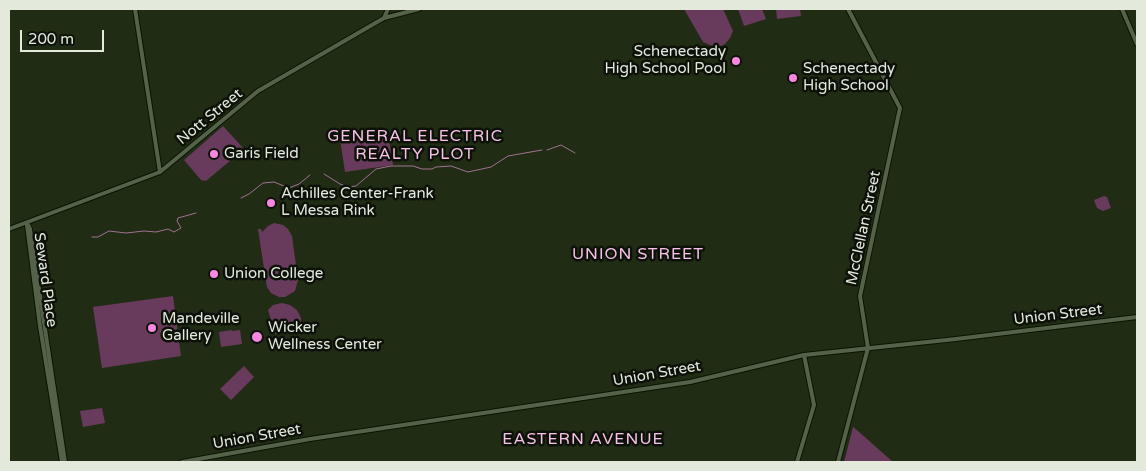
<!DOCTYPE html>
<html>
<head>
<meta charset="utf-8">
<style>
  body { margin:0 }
  #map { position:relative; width:1146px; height:471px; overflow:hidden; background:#212c15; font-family:"Varela Round",sans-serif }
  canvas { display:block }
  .frame { position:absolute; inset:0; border:10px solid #e3eadc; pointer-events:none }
  .scale { position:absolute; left:20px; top:30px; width:84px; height:22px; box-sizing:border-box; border:2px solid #e3eadc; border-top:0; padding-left:6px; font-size:15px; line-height:18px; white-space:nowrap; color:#e3eadc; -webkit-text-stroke:4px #0d1209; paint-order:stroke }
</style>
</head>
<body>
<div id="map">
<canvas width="1146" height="471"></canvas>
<div class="frame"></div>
<div class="scale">200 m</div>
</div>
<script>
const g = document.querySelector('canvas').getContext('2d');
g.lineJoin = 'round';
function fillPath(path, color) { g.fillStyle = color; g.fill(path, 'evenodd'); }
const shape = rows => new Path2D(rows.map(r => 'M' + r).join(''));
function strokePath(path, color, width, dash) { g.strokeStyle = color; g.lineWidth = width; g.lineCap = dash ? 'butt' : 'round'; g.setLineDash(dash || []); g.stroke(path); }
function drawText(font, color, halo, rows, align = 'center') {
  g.font = font + ' "Varela Round",sans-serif'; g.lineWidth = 5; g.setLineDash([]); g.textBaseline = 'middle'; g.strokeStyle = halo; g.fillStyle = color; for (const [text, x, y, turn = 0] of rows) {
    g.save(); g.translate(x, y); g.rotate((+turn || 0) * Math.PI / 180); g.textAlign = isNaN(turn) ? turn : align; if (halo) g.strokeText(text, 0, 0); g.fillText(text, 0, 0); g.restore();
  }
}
const green = shape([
  [684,9,723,9,733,31,730,38,725,44,717,48,703,42],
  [738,9,762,9,766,19,744,26],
  [776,9,800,9,801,16,777,19],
  [223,126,244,149,206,181,201,180,184,160],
  [388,132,393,165,345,172,340,139],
  [1104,196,1107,197,1111,208,1103,211,1097,208,1094,200],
  [274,223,283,225,288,229,292,236,298,280,295,291,285,297,279,297,271,293,267,287,265,275,258,229,261,229,262,232,268,226],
  [173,296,181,356,102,368,93,307],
  [282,303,290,305,297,310,301,318,301,324,277,334,275,334,268,310,273,305],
  [232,330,232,331,240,330,242,344,221,347,219,332],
  [244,366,254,377,231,400,220,389],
  [102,408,105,423,83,427,80,411],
  [853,427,858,431,893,462,844,462]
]);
const stream = shape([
  [547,150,561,145,575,153],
  [324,174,340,184,348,187,356,186,376,169,391,166,413,166,422,169,432,169,436,167,451,166,468,172,491,167,508,156,542,150],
  [241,198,249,194,263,183,274,182,289,188,299,184,310,175],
  [92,237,98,237,109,231,126,233,144,231,156,232,168,229,174,232,181,228,177,221,178,218,196,213]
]);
const secondary = shape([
  [135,9,160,172],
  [1122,9,1137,44],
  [384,18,388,9],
  [27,223,30,229,65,462],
  [27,225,40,326,62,462],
  [9,229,160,172,258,91,384,18,419,9],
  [182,462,310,439,690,382,804,355,956,339,1137,317],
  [797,462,814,405,804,355],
  [838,462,868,348,860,296,900,108,848,9]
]);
const markers = [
  [736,61,5,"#fd86e1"],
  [793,78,5,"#fd86e1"],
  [214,154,5,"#fd86e1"],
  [271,203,5,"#fd86e1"],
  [214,274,5,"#fd86e1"],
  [152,328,5,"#fd86e1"],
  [257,337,6,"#fd86e1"]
];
const poiNames = [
  ["Schenectady",726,52,"right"],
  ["High School Pool",726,69,"right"],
  ["Schenectady",803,69],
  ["High School",803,86],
  ["Garis Field",224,154],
  ["Achilles Center-Frank",281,194],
  ["L Messa Rink",281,211],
  ["Union College",224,274],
  ["Mandeville",162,319],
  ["Gallery",162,336],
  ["Wicker",268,328],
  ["Wellness Center",268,345]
];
const streetNames = [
  ["Nott Street",210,117,-39],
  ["McClellan Street",864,228,-78],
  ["Seward Place",45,280,82],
  ["Union Street",1058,315,-7],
  ["Union Street",657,374,-10],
  ["Union Street",257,437,-10]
];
const neighbourhoodNames = [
  ["GENERAL ELECTRIC",415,137],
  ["REALTY PLOT",415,155],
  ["UNION STREET",638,255],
  ["EASTERN AVENUE",583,440]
];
fillPath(green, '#683b5d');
strokePath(stream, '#a07292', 1);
strokePath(secondary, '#0a1402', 6);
strokePath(secondary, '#55624a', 4);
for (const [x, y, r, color] of markers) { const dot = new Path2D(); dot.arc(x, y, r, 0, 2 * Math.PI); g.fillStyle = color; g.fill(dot); strokePath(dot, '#0d1209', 2); }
drawText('15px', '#e3eadc', '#0d1209', poiNames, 'left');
drawText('15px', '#e3eadc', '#0d1209', streetNames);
g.letterSpacing = '1px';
drawText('16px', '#f8c1e8', '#0d1209', neighbourhoodNames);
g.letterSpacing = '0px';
</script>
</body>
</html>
